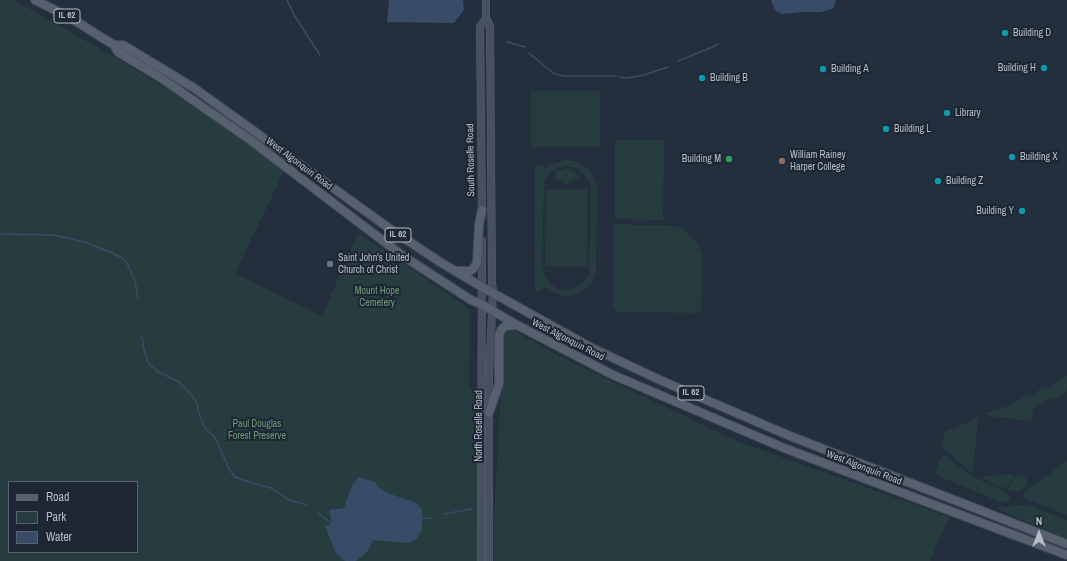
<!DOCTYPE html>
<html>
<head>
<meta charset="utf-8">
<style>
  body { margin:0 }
  #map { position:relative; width:1067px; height:561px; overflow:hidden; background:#242f3e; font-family:"Archivo Narrow",sans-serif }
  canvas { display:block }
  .legend { position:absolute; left:8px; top:481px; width:130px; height:72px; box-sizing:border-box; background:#1d2633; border:1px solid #59626f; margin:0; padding:5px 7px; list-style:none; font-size:12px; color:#b4bcc9 }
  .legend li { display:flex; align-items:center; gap:8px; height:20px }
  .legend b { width:20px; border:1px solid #59626f }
  .north { position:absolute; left:1019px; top:513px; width:40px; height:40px; -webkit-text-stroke:3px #1d2633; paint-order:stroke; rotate:0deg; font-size:11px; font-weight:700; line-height:16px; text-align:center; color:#b4bcc9 }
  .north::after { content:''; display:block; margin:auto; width:14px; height:18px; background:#b4bcc9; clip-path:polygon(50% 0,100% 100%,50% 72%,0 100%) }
</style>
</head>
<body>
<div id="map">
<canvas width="1067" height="561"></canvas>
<ul class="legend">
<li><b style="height:5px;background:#56606e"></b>Road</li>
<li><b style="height:11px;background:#263c3f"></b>Park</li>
<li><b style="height:11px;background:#394c67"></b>Water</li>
</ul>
<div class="north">N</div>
</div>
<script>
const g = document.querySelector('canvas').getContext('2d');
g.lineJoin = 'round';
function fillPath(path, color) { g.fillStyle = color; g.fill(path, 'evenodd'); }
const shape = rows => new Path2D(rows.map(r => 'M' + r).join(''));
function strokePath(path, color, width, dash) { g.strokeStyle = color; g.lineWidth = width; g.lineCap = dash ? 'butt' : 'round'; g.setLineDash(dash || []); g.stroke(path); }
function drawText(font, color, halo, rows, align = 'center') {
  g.font = font + ' "Archivo Narrow",sans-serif'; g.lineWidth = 4; g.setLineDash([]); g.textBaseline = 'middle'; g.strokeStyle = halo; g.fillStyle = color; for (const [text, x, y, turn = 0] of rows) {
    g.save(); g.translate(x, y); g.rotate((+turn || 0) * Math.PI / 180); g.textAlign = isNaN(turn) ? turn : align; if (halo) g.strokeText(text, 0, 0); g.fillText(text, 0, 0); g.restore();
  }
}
const green = shape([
  [0,0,13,0,23,5,116,58,219,121,284,171,235,273,322,316,358,233,467,307,470,313,469,388,489,398,489,561,0,561],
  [9,482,137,482,137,552,9,552],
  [531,91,600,91,600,146,531,147],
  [615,140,664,140,663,220,615,219],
  [566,160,578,162,587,168,595,179,597,189,596,271,592,282,586,288,575,295,566,296,554,293,543,285,542,291,535,291,535,165,543,165,543,171,552,164],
  [564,166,576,168,583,173,589,180,591,190,589,273,587,279,582,284,570,290,561,290,551,285,545,277,542,266,544,183,546,177,551,172,557,168],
  [567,168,575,172,579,178,569,181,569,184,564,184,563,182,553,179,557,172,563,169],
  [587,189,587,266,545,266,546,190],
  [614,224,673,226,681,228,690,235,697,242,702,255,701,313,617,312,614,308,613,304],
  [506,330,514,331,561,357,739,442,949,517,930,561,494,561,494,519,504,334],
  [1067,375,1067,387,1065,394,1063,396,1061,395,1057,398,1056,397,1055,399,1046,400,1044,401,1045,403,1036,406,1032,412,1033,420,1031,421,989,416,984,413,1012,405,1023,397,1029,397,1042,388,1049,387],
  [978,418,973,473,971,473,944,448,942,444,942,440,946,431],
  [941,456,947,456,969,475,1006,492,1010,496,1009,500,1006,502,998,501,934,474],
  [1067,461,1067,515,1024,498,1024,494,1028,489],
  [1011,474,1013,475,1013,477,1006,488,1000,487,981,477],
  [1018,475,1025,477,1027,481,1026,487,1019,492,1008,490,1008,488,1015,476],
  [1013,504,1016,505,1027,505,1067,520,1067,539,997,509,998,506,1007,507]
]);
const water = shape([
  [389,0,463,0,464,10,454,23,387,22],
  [771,0,836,0,834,7,830,10,820,12,802,12,782,14,775,10],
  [359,477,375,482,378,487,390,494,417,503,422,510,422,530,416,539,408,543,373,540,368,551,356,561,345,561,336,553,325,526,332,524,329,510,344,508,352,485]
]);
const stream = shape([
  [287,0,294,15,320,55],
  [507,42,525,47],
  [529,53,553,73,563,76,616,76],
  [678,61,713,47,718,44],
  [619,77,627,78,644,75,668,67],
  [0,234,53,235,85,242,112,253,122,258,127,263,135,282,138,298],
  [142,337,145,354,149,364,157,371,179,382,193,397,197,404,199,413,204,426,207,430,216,439,229,469,235,477,249,482,271,488,289,500,307,505],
  [318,513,332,524],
  [444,514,472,509],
  [422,518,431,518]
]);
const secondary = shape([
  [486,0,486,18,490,26,492,283,493,292,489,376,489,561],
  [482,215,480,27,486,18],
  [481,561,482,241]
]);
const primary = shape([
  [35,0,69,17,114,45,118,52,161,78,249,139,403,256,471,300,481,304,517,325,613,375,784,448,1067,555],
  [114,45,123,45,194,88,393,231,440,262,482,287,592,348,660,380,790,436,1067,544],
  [457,271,470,271,473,269,477,263,479,225,482,210],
  [489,413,499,384,499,336,501,330,505,326,516,325]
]);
const markers = [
  [1005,33,4,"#0f9aa8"],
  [1044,68,4,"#0f9aa8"],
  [823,69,4,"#0f9aa8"],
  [702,78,4,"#0f9aa8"],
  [947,113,4,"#0f9aa8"],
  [886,129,4,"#0f9aa8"],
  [1012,157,4,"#0f9aa8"],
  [729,159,4,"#2e9e5b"],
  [782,161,4,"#8d6e63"],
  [938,181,4,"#0f9aa8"],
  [1022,211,4,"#0f9aa8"],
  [330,264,4,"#6b7280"]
];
const shields = [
  [67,16,26],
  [398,235,26],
  [691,393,26]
];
const shieldNames = [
  ["IL 62",67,16],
  ["IL 62",398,235],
  ["IL 62",691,393]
];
const poiNames = [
  ["Building D",1013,33],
  ["Building H",1036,68,"right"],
  ["Building A",831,69],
  ["Building B",710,78],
  ["Library",955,113],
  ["Building L",894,129],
  ["William Rainey",790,155],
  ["Harper College",790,167],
  ["Building X",1020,157],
  ["Building M",721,159,"right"],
  ["Building Z",946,181],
  ["Building Y",1014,211,"right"],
  ["Saint John's United",338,258],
  ["Church of Christ",338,270]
];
const streetNames = [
  ["South Roselle Road",471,160,-91],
  ["West Algonquin Road",299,164,37],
  ["West Algonquin Road",568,340,27],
  ["North Roselle Road",479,426,-90],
  ["West Algonquin Road",864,468,21]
];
const parkNames = [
  ["Mount Hope",377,291],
  ["Cemetery",377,303],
  ["Paul Douglas",257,424],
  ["Forest Preserve",257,436]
];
fillPath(green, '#263c3f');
fillPath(water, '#394c67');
strokePath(stream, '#394c67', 1.5);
strokePath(secondary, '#565f6c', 8);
strokePath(primary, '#414a57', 10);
strokePath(secondary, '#465061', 7);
strokePath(primary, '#56606e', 8);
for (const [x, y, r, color] of markers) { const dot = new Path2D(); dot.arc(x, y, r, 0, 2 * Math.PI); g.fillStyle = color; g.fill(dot); strokePath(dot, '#1d2633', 1.5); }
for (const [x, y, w] of shields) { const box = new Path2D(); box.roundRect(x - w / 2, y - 7, w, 14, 3); g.fillStyle = '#1d2633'; g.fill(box); strokePath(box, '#b4bcc9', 1); }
drawText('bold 9px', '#b4bcc9', null, shieldNames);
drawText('10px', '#b4bcc9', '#1d2633', poiNames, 'left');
drawText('10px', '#b4bcc9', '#1d2633', streetNames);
drawText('10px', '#6b9a76', '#1d2633', parkNames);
</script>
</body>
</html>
